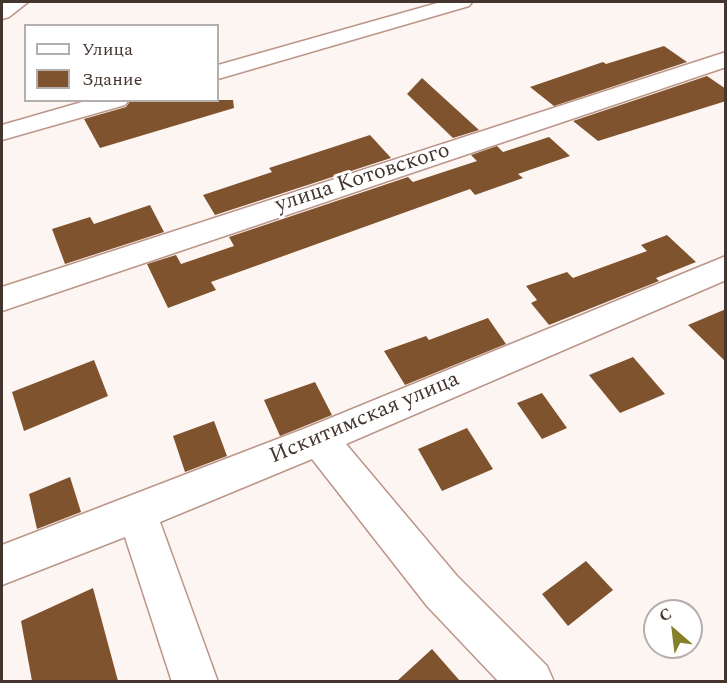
<!DOCTYPE html>
<html>
<head>
<meta charset="utf-8">
<style>
  body { margin:0 }
  #map { position:relative; width:727px; height:683px; overflow:hidden; background:#fdf5f1; font-family:Spectral,serif }
  canvas { display:block }
  .frame { position:absolute; inset:0; border:3px solid #44352f; pointer-events:none }
  .legend { position:absolute; left:24px; top:24px; width:195px; height:78px; box-sizing:border-box; background:#fff; border:2px solid #b4aeac; margin:0; padding:8px 10px; list-style:none; font-size:18px; color:#44352f }
  .legend li { display:flex; align-items:center; gap:12px; height:30px }
  .legend b { width:30px; border:2px solid #b4aeac }
  .north { position:absolute; left:643px; top:599px; width:60px; height:60px; box-sizing:border-box; background:#fff; border:2px solid #b4aeac; border-radius:50%; rotate:332deg; font-size:16px; font-weight:700; line-height:24px; text-align:center; color:#44352f }
  .north::after { content:''; display:block; margin:auto; width:21px; height:27px; background:#868129; clip-path:polygon(50% 0,100% 100%,50% 72%,0 100%) }
</style>
</head>
<body>
<div id="map">
<canvas width="727" height="683"></canvas>
<div class="frame"></div>
<ul class="legend">
<li><b style="height:8px;background:#fff"></b>Улица</li>
<li><b style="height:16px;background:#80532f"></b>Здание</li>
</ul>
<div class="north">С</div>
</div>
<script>
const g = document.querySelector('canvas').getContext('2d');
g.lineJoin = 'round';
function fillPath(path, color) { g.fillStyle = color; g.fill(path, 'evenodd'); }
const shape = rows => new Path2D(rows.map(r => 'M' + r).join(''));
function strokePath(path, color, width, dash) { g.strokeStyle = color; g.lineWidth = width; g.lineCap = dash ? 'butt' : 'round'; g.setLineDash(dash || []); g.stroke(path); }
function drawText(font, color, halo, rows, align = 'center') {
  g.font = font + ' Spectral,serif'; g.lineWidth = 6; g.setLineDash([]); g.textBaseline = 'middle'; g.strokeStyle = halo; g.fillStyle = color; for (const [text, x, y, turn = 0] of rows) {
    g.save(); g.translate(x, y); g.rotate((+turn || 0) * Math.PI / 180); g.textAlign = isNaN(turn) ? turn : align; if (halo) g.strokeText(text, 0, 0); g.fillText(text, 0, 0); g.restore();
  }
}
const building = shape([
  [664,46,687,62,554,106,530,87,603,62,606,64],
  [707,76,726,89,726,101,598,141,573,121],
  [422,78,479,130,453,138,407,94],
  [131,100,233,100,234,108,100,148,84,119,126,107],
  [370,135,391,158,215,215,203,195,272,172,269,168],
  [549,137,570,156,518,174,523,178,475,195,470,189,211,282,216,290,168,308,147,264,176,255,181,264,234,246,229,237,408,177,413,182,477,161,471,155,497,146,503,152],
  [150,205,164,232,65,264,52,229,90,217,94,224],
  [667,235,696,262,656,278,659,281,549,325,531,303,537,300,526,286,567,272,573,278,647,251,641,245],
  [726,309,726,362,688,325],
  [488,318,506,344,405,385,384,351,426,336,429,340],
  [633,357,665,394,620,413,589,375],
  [94,360,108,396,24,431,12,392],
  [315,382,332,415,280,436,264,400],
  [542,393,567,428,542,439,517,403],
  [214,421,227,456,185,472,173,436],
  [467,428,493,469,442,491,418,449],
  [70,477,81,512,37,529,29,494],
  [586,561,613,590,568,626,542,594],
  [93,588,118,681,32,681,21,621],
  [432,649,460,681,397,681]
]);
const minor = shape([
  [5,2,28,2,9,17,2,19,2,4,5,2],
  [441,2,472,2,469,6,218,79,218,65,441,2],
  [726,52,726,67,2,311,2,287,726,52],
  [89,100,129,100,125,105,2,140,2,125,89,100],
  [726,256,726,280,346,444,457,576,547,666,554,682,499,682,427,606,312,459,160,522,218,682,172,682,125,537,2,585,2,545,306,428,726,256]
]);
const streetNames = [
  ["улица Котовского",363,179,-18],
  ["Искитимская улица",365,419,-23]
];
fillPath(building, '#80532f');
strokePath(minor, '#bb9688', 3);
fillPath(minor, '#fff');
drawText('22px', '#44352f', '#fff', streetNames);
</script>
</body>
</html>
